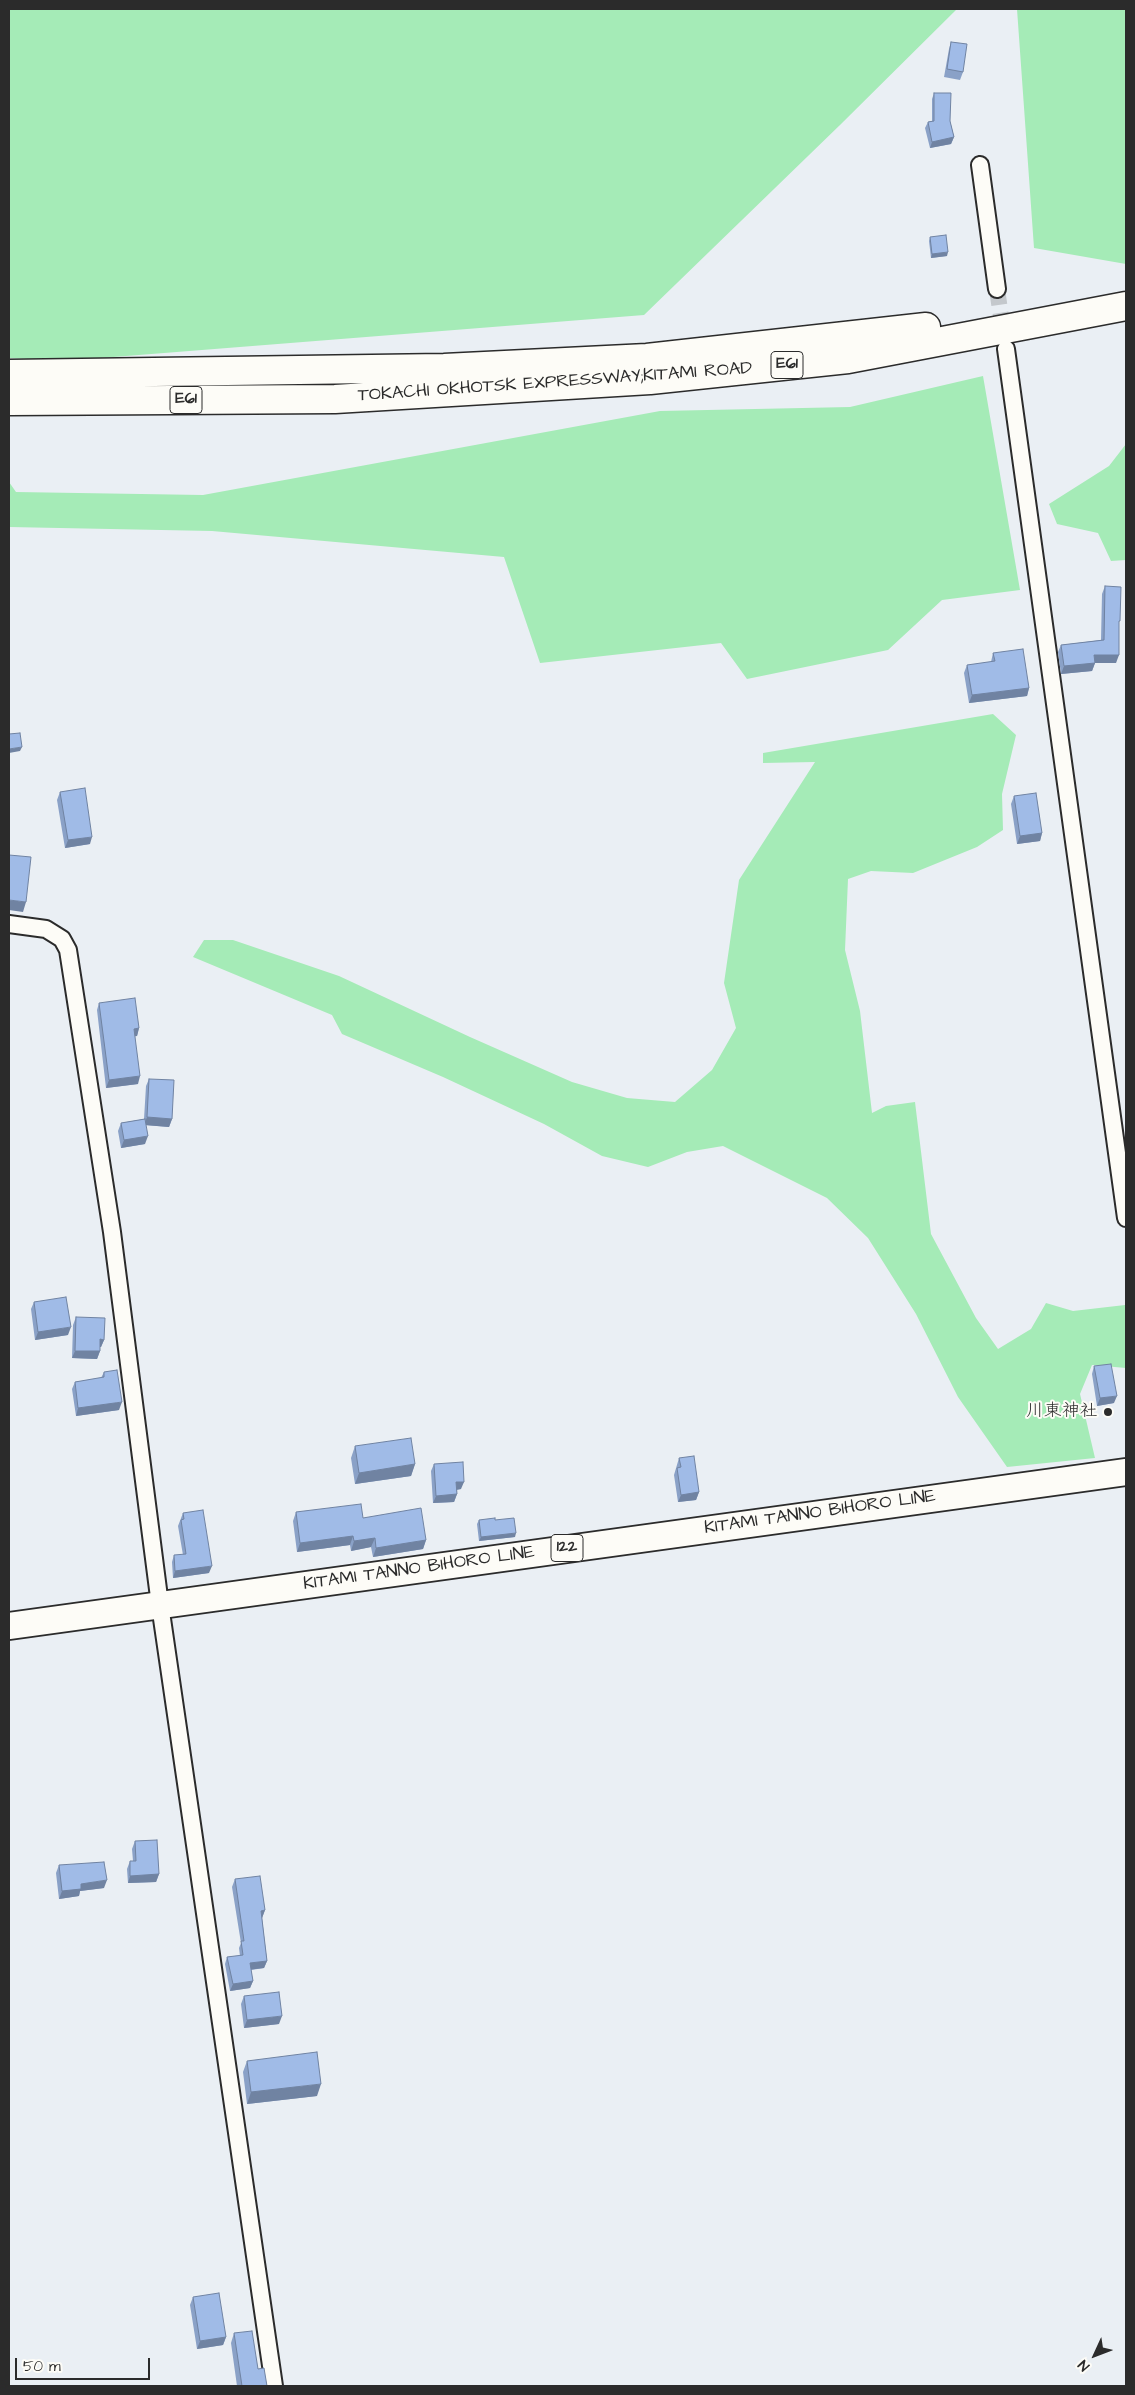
<!DOCTYPE html>
<html>
<head>
<meta charset="utf-8">
<style>
  body { margin:0 }
  #map { position:relative; width:1135px; height:2395px; overflow:hidden; background:#eaeff4; font-family:"Architects Daughter",sans-serif }
  canvas { display:block }
  .frame { position:absolute; inset:0; border:10px solid #2b2b2b; pointer-events:none }
  .north { position:absolute; left:1070px; top:2330px; width:50px; height:50px; -webkit-text-stroke:4px #fdfcf7; paint-order:stroke; rotate:227deg; font-size:14px; font-weight:700; line-height:20px; text-align:center; color:#2b2b2b }
  .north::after { content:''; display:block; margin:auto; width:18px; height:22px; background:#2b2b2b; clip-path:polygon(50% 0,100% 100%,50% 72%,0 100%) }
  .scale { position:absolute; left:15px; top:2358px; width:135px; height:22px; box-sizing:border-box; border:2px solid #2b2b2b; border-top:0; padding-left:6px; font-size:15px; line-height:18px; white-space:nowrap; color:#2b2b2b; -webkit-text-stroke:4px #fdfcf7; paint-order:stroke }
</style>
</head>
<body>
<div id="map">
<canvas width="1135" height="2395"></canvas>
<div class="frame"></div>
<div class="north">N</div>
<div class="scale">50 m</div>
</div>
<script>
const g = document.querySelector('canvas').getContext('2d');
g.lineJoin = 'round';
function fillPath(path, color) { g.fillStyle = color; g.fill(path, 'evenodd'); }
const shape = rows => new Path2D(rows.map(r => 'M' + r).join(''));
function strokePath(path, color, width, dash) { g.strokeStyle = color; g.lineWidth = width; g.lineCap = dash ? 'butt' : 'round'; g.setLineDash(dash || []); g.stroke(path); }
function drawText(font, color, halo, rows, align = 'center') {
  g.font = font + ' "Architects Daughter","Klee One",sans-serif'; g.lineWidth = 4; g.setLineDash([]); g.textBaseline = 'middle'; g.strokeStyle = halo; g.fillStyle = color; for (const [text, x, y, turn = 0] of rows) {
    g.save(); g.translate(x, y); g.rotate((+turn || 0) * Math.PI / 180); g.textAlign = isNaN(turn) ? turn : align; if (halo) g.strokeText(text, 0, 0); g.fillText(text, 0, 0); g.restore();
  }
}
const green = shape([
  [9,9,957,9,840,125,644,315,63,361,9,358],
  [1017,9,1126,9,1126,264,1034,248],
  [983,376,1020,590,942,600,888,650,747,679,721,643,540,663,504,557,212,531,9,527,9,482,16,492,203,495,660,411,850,407],
  [1126,444,1126,560,1111,561,1098,533,1057,524,1049,504,1109,466],
  [993,714,1016,735,1002,794,1003,830,977,847,913,873,871,871,848,879,845,950,860,1011,872,1113,886,1106,915,1102,931,1234,976,1318,998,1349,1031,1329,1046,1303,1073,1311,1125,1305,1126,1368,1092,1365,1080,1394,1095,1458,1007,1467,958,1397,916,1314,868,1238,827,1198,723,1146,687,1152,648,1167,602,1156,544,1124,443,1077,342,1034,332,1015,193,957,204,940,233,940,339,976,470,1037,572,1082,627,1098,675,1102,712,1070,736,1028,724,983,739,880,815,762,763,763,763,753]
]);
const minorTunnel = shape([
  [997,289,1004,337]
]);
const minor = shape([
  [980,165,997,289],
  [1006,349,1126,1218],
  [9,924,46,929,62,939,68,950,112,1232,160,1605,274,2386]
]);
const primary = shape([
  [9,1626,1126,1472]
]);
const motorway = shape([
  [9,374,444,368,647,358,926,327],
  [9,401,335,399,650,380,848,359,1126,306]
]);
const wall = shape([
  [951,42,963,72,960,80,944,77,949,49],
  [934,93,950,121,954,137,951,144,930,148,925,128,928,122,932,121,932,99],
  [930,237,947,256,931,258,929,241],
  [1105,586,1119,626,1116,663,1095,663,1092,671,1061,674,1058,652,1061,645,1101,640,1102,594],
  [993,653,1029,688,1027,696,969,703,964,673,967,665,991,662],
  [60,792,90,844,65,848,57,800],
  [1014,796,1042,833,1040,841,1017,844,1011,804],
  [99,1003,139,1028,137,1036,135,1036,138,1084,106,1088,97,1010],
  [149,1079,172,1119,169,1127,146,1125,145,1144,121,1148,118,1131,121,1123,144,1119,146,1086],
  [34,1302,68,1335,35,1340,31,1309],
  [76,1317,104,1340,101,1347,100,1347,100,1351,97,1359,72,1358,73,1325],
  [1094,1366,1114,1403,1097,1406,1092,1374],
  [104,1372,119,1410,76,1416,72,1389,75,1382,101,1378],
  [355,1446,415,1464,411,1476,355,1484,351,1458],
  [679,1458,699,1492,696,1500,678,1502,674,1475],
  [434,1464,461,1489,457,1490,457,1494,454,1502,433,1503,431,1471],
  [296,1512,363,1518,426,1540,423,1549,373,1557,371,1547,351,1551,350,1545,297,1552,293,1521],
  [183,1513,209,1573,173,1578,172,1562,174,1555,183,1555,178,1526],
  [479,1520,495,1520,515,1537,479,1541,477,1524],
  [135,1841,159,1874,156,1882,128,1883,127,1869,130,1861,133,1861,132,1849],
  [59,1865,104,1888,80,1891,79,1896,59,1899,56,1873],
  [235,1879,265,1910,262,1918,267,1961,264,1968,251,1970,253,1981,250,1988,230,1991,225,1964,227,1957,240,1956,239,1948,241,1943,232,1887],
  [244,1996,279,2024,244,2028,241,2004],
  [247,2061,317,2096,247,2104,243,2072],
  [193,2297,226,2337,223,2345,197,2349,190,2305],
  [234,2333,258,2369,267,2386,237,2386,231,2343]
]);
const shadedWall = shape([
  [954,137,951,144,930,148,932,142],
  [948,252,947,256,931,258,932,254],
  [1094,655,1119,655,1116,663,1095,663,1092,671,1061,674,1064,666],
  [1029,688,1027,696,969,703,972,695],
  [22,747,20,751,9,753,9,749],
  [1042,833,1040,841,1017,844,1020,836],
  [92,837,90,844,65,848,68,840],
  [9,900,26,902,23,912,9,910],
  [139,1028,137,1036,131,1037,134,1029],
  [140,1076,138,1084,106,1088,109,1080],
  [147,1117,172,1119,169,1127,144,1125],
  [148,1136,145,1144,121,1148,124,1140],
  [71,1327,68,1335,35,1340,38,1332],
  [100,1339,104,1340,101,1347,98,1347],
  [75,1351,100,1351,97,1359,72,1358],
  [1117,1396,1114,1403,1097,1406,1100,1398],
  [122,1402,119,1410,76,1416,78,1408],
  [415,1464,411,1476,355,1484,359,1473],
  [456,1482,464,1482,461,1489,453,1490],
  [699,1492,696,1500,678,1502,681,1495],
  [457,1494,454,1502,433,1503,436,1496],
  [516,1533,515,1537,479,1541,481,1537],
  [353,1536,350,1545,297,1552,300,1543],
  [375,1538,371,1547,351,1551,354,1541],
  [426,1540,423,1549,373,1557,376,1548],
  [212,1566,209,1573,173,1578,175,1571],
  [159,1874,156,1882,128,1883,130,1876],
  [107,1880,104,1888,80,1891,79,1896,59,1899,62,1891,81,1884],
  [265,1910,262,1918,261,1911],
  [267,1961,264,1968,247,1970,250,1963],
  [253,1981,250,1988,230,1991,233,1984],
  [282,2016,279,2024,244,2028,247,2020],
  [321,2084,317,2096,247,2104,251,2092],
  [226,2337,223,2345,197,2349,200,2341]
]);
const building = shape([
  [951,42,967,44,963,72,947,69,951,42],
  [934,93,951,93,950,121,954,137,932,142,928,122,934,121,934,93],
  [946,235,948,252,932,254,930,237,946,235],
  [1105,586,1121,587,1120,621,1119,621,1119,655,1094,655,1095,663,1064,666,1061,645,1104,640,1105,586],
  [1023,649,1029,688,972,695,967,665,995,661,993,653,1023,649],
  [20,733,22,747,9,749,9,734,20,733],
  [85,788,92,837,68,840,60,792,85,788],
  [1036,793,1042,833,1020,836,1014,796,1036,793],
  [9,855,31,857,26,902,9,900,9,855],
  [135,998,139,1028,134,1029,140,1076,109,1080,99,1003,135,998],
  [149,1079,174,1080,172,1119,147,1117,149,1079],
  [145,1119,148,1136,124,1140,121,1123,145,1119],
  [66,1297,71,1327,38,1332,34,1302,66,1297],
  [76,1317,105,1318,104,1340,100,1339,100,1351,75,1351,76,1317],
  [1111,1364,1117,1396,1100,1398,1094,1366,1111,1364],
  [117,1370,122,1402,78,1408,75,1382,104,1377,104,1372,117,1370],
  [411,1438,415,1464,359,1473,355,1446,411,1438],
  [694,1456,699,1492,681,1495,677,1468,681,1467,679,1458,694,1456],
  [463,1462,464,1482,456,1482,457,1494,436,1496,434,1464,463,1462],
  [361,1504,363,1518,421,1508,426,1540,376,1548,375,1538,354,1541,353,1536,300,1543,296,1512,361,1504],
  [203,1510,212,1566,175,1571,174,1555,186,1554,181,1520,184,1519,183,1513,203,1510],
  [495,1518,495,1520,514,1518,516,1533,481,1537,479,1520,495,1518],
  [157,1840,159,1874,130,1876,130,1861,136,1861,135,1841,157,1840],
  [104,1862,107,1880,81,1884,81,1889,62,1891,59,1865,104,1862],
  [260,1876,265,1910,261,1911,267,1961,250,1963,253,1981,233,1984,227,1957,243,1955,241,1941,244,1941,235,1879,260,1876],
  [279,1992,282,2016,247,2020,244,1996,279,1992],
  [317,2052,321,2084,251,2092,247,2061,317,2052],
  [219,2293,226,2337,200,2341,193,2297,219,2293],
  [252,2331,258,2369,264,2368,267,2386,242,2386,234,2333,252,2331]
]);
const markers = [
  [1108,1412,5,"#2b2b2b"]
];
const shields = [
  [787,365,32],
  [186,400,32],
  [567,1548,32]
];
const shieldNames = [
  ["E61",787,365],
  ["E61",186,400],
  ["122",567,1548]
];
const streetNames = [
  ["TOKACHI OKHOTSK EXPRESSWAY;KITAMI ROAD",555,383,-4],
  ["KITAMI TANNO BIHORO LINE",820,1513,-8],
  ["KITAMI TANNO BIHORO LINE",419,1569,-8]
];
const poiNames = [
  ["川東神社",1098,1412]
];
fillPath(green, '#a5ebb7');
strokePath(minorTunnel, '#c4c8cc', 16, [16, 8]);
strokePath(minor, '#2b2b2b', 20);
strokePath(primary, '#2b2b2b', 30);
strokePath(motorway, '#2b2b2b', 31);
strokePath(minor, '#fdfcf7', 16);
strokePath(primary, '#fdfcf7', 26);
strokePath(motorway, '#fdfcf7', 28);
fillPath(wall, '#8aa1c7');
fillPath(shadedWall, '#7083a2');
fillPath(building, '#a0bbe7');
strokePath(building, '#7083a2', 1);
for (const [x, y, r, color] of markers) { const dot = new Path2D(); dot.arc(x, y, r, 0, 2 * Math.PI); g.fillStyle = color; g.fill(dot); strokePath(dot, '#fdfcf7', 2); }
for (const [x, y, w] of shields) { const box = new Path2D(); box.roundRect(x - w / 2, y - 13.5, w, 27, 4); g.fillStyle = '#fdfcf7'; g.fill(box); strokePath(box, '#2b2b2b', 1); }
drawText('bold 16px', '#2b2b2b', null, shieldNames);
drawText('18px', '#2b2b2b', '#fdfcf7', streetNames);
drawText('18px', '#2b2b2b', '#fdfcf7', poiNames, 'right');
</script>
</body>
</html>
